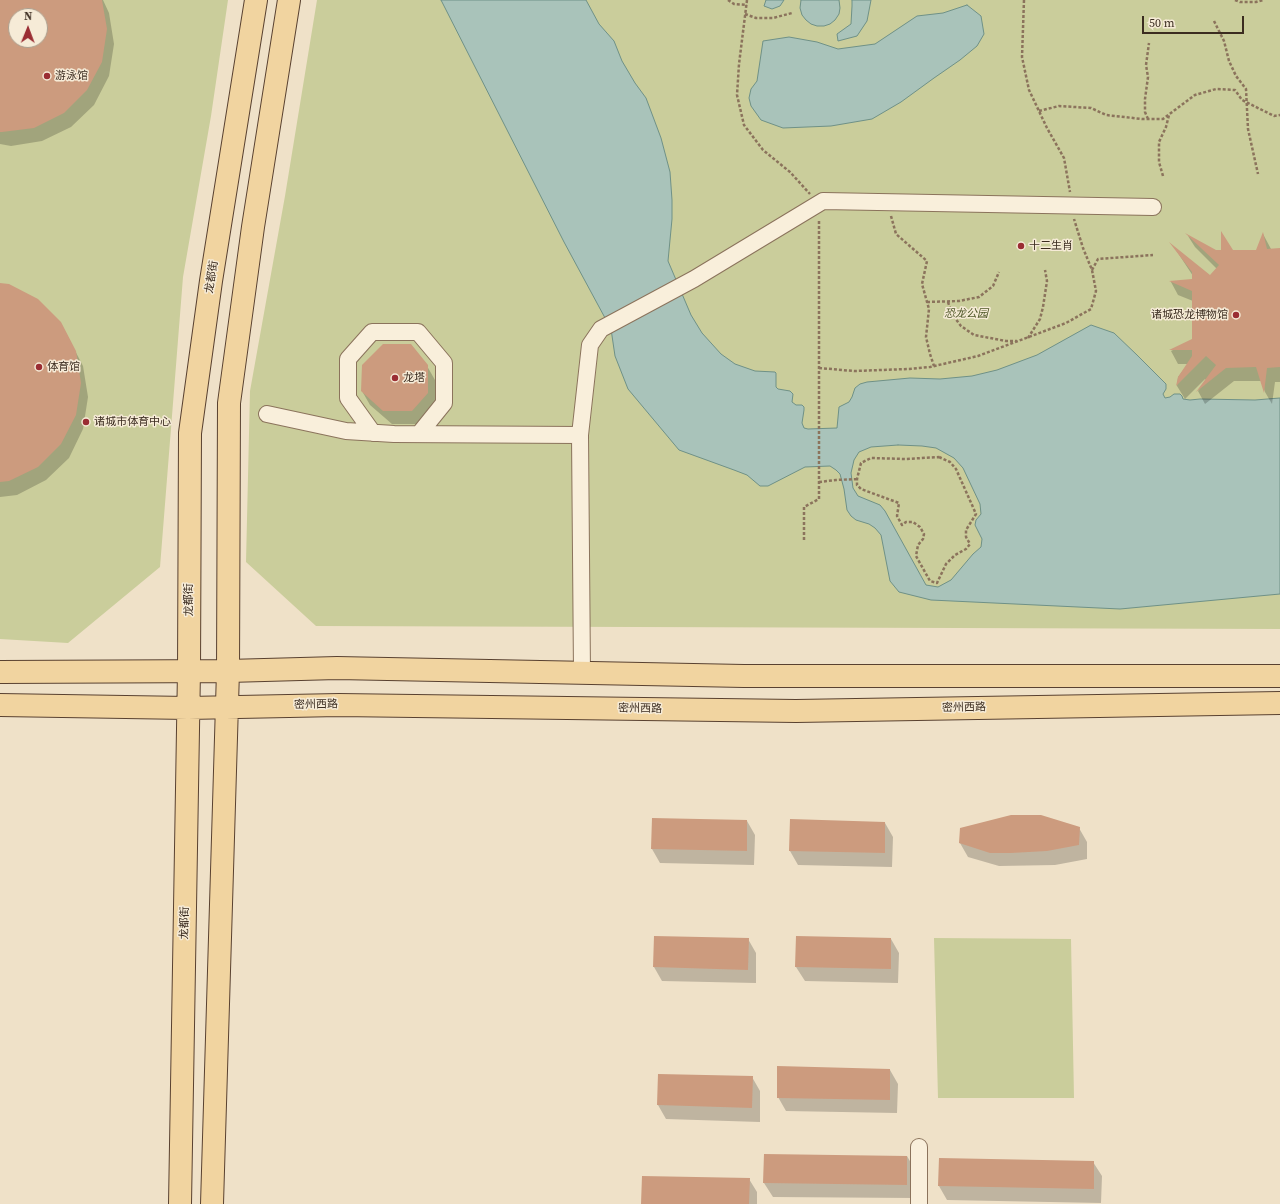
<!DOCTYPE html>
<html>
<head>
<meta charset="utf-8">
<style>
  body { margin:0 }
  #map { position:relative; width:1280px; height:1204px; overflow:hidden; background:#efe1c8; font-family:"Source Serif 4",serif }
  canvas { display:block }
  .north { position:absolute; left:8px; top:8px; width:40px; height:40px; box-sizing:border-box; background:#f6ebd7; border:1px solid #ab9f8e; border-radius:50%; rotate:1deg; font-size:11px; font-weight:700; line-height:16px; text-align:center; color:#3b2c20 }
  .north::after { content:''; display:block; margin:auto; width:14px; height:18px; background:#9a2d33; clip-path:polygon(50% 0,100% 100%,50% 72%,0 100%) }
  .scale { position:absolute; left:1142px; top:16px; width:102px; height:18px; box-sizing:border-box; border:2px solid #3b2c20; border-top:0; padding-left:5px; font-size:12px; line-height:14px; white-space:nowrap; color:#3b2c20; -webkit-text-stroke:3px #f6ebd7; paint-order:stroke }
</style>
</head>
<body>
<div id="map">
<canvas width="1280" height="1204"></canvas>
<div class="north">N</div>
<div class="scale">50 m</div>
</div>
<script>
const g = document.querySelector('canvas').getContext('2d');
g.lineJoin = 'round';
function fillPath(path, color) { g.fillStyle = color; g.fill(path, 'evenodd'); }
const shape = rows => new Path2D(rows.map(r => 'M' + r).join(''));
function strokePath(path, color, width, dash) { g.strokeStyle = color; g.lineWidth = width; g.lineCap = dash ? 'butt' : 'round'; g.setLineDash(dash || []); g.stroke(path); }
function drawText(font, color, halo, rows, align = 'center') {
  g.font = font + ' "Source Serif 4","Noto Sans SC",serif'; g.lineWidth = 3; g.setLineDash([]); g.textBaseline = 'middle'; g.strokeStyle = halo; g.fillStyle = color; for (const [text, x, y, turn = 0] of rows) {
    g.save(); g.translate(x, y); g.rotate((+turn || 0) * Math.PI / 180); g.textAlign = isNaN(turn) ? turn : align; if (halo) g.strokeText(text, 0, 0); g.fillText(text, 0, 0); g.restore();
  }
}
const green = shape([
  [0,0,228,0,211,116,183,277,160,567,68,643,0,639],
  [16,16,40,16,40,40,16,40],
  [317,0,1280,0,1280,629,316,626,246,562,250,391,285,196],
  [934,938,1071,939,1074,1098,938,1098]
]);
const water = shape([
  [441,0,586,0,599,24,614,41,622,61,635,83,646,98,661,138,670,172,672,200,672,219,668,261,691,315,702,333,721,354,735,364,755,371,775,372,776,373,776,387,778,389,790,391,793,394,792,402,796,405,802,405,804,407,804,410,802,423,804,428,808,429,837,428,839,407,849,402,852,397,855,388,860,384,867,382,910,378,940,379,972,376,997,370,1037,355,1091,325,1114,333,1137,355,1166,384,1166,389,1163,394,1165,398,1170,397,1174,394,1180,394,1182,396,1183,399,1190,400,1200,399,1255,400,1280,398,1280,594,1120,609,931,600,899,592,890,581,881,535,875,528,869,524,856,520,851,516,847,510,844,489,840,474,836,470,830,466,805,467,768,486,760,486,747,475,734,470,679,450,628,389,615,356,611,329,564,242,441,0],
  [898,445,922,446,936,448,954,458,963,468,980,504,981,514,976,520,975,525,982,539,981,547,973,554,951,580,938,587,926,585,885,511,880,505,858,496,853,488,851,473,854,460,859,452,871,447,898,445],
  [766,0,784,0,780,6,772,9,764,6,766,0],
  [801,0,839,0,840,8,839,14,835,20,830,24,824,26,817,26,811,24,806,20,802,15,800,8,801,0],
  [852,0,871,0,867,21,857,36,838,41,837,34,851,24,852,6,852,0],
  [967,5,981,16,984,34,977,46,960,60,934,78,901,102,872,119,831,126,783,128,761,120,751,106,749,98,751,89,757,81,763,41,789,37,817,42,838,49,875,44,917,16,943,13,967,5]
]);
const shadow = shape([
  [0,0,103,0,109,13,114,44,109,76,94,105,71,127,42,141,11,146,0,144],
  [16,16,40,16,40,40,16,40],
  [1263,234,1271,249,1280,249,1280,382,1275,382,1272,404,1265,392,1261,381,1234,381,1205,404,1198,391,1206,380,1205,379,1185,399,1177,386,1178,377,1188,364,1178,364,1171,351,1193,340,1193,301,1178,295,1171,282,1193,280,1193,276,1174,247,1210,276,1217,269,1195,247,1188,236,1216,251,1257,251],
  [0,284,60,322,83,366,88,397,83,429,69,458,46,480,17,495,0,497],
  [427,366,435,380,436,407,420,424,392,424,370,405,362,391],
  [747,821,755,835,754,865,660,863,652,849],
  [885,823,893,837,892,867,798,865,790,851],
  [1079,828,1087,842,1087,859,1055,865,999,866,968,857,960,843],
  [748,939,756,953,756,983,662,981,654,967],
  [891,939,899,953,898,983,805,981,796,967],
  [890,1070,898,1084,897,1113,786,1111,778,1097],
  [659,1075,752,1077,760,1091,760,1122,666,1119,658,1105],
  [907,1156,915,1170,914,1198,773,1197,764,1183],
  [940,1159,1093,1162,1102,1176,1101,1203,947,1200,939,1186],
  [749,1179,757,1192,757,1204,642,1204]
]);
const building = shape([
  [0,0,102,0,107,29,102,62,87,90,64,113,34,128,2,132,0,132],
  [16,16,40,16,40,40,16,40],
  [1221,231,1233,250,1256,250,1263,232,1267,249,1280,248,1280,367,1267,368,1264,393,1256,367,1226,368,1196,392,1216,365,1206,356,1176,386,1178,377,1192,356,1192,350,1169,350,1192,339,1192,291,1169,281,1192,279,1192,272,1169,242,1210,275,1219,265,1185,233,1216,250,1221,250],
  [0,283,9,284,38,299,61,322,76,351,81,383,76,415,61,444,38,467,9,481,0,482],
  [383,344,411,344,428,365,428,393,412,411,383,411,361,391,362,365],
  [1011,815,1041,815,1080,827,1079,845,1047,851,1011,853,990,853,959,843,960,828],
  [652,818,747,820,747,851,651,849],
  [790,819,885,822,885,853,789,851],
  [654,936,749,938,748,970,653,967],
  [796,936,891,938,891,969,795,967],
  [777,1066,890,1069,890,1100,777,1098],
  [658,1074,753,1076,752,1108,657,1105],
  [764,1154,907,1156,907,1185,763,1183],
  [939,1158,1094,1161,1094,1189,938,1186],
  [642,1176,750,1178,749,1204,641,1204]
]);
const path = shape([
  [728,0,734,4,747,5],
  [747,0,739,64,737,95,744,125,763,150,790,172,810,194],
  [1024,0,1022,57,1029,90,1047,128,1064,158,1070,192],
  [1235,0,1240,2,1256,2,1263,0],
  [745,14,756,18,773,18,792,13],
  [1214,21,1224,41,1229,61,1236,76,1246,89,1248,129,1258,174],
  [1039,111,1059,106,1091,108,1106,115,1142,119,1163,119,1195,95,1216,89,1235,90,1242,100,1274,116,1280,115],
  [1148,119,1145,112,1145,99,1148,77,1146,65,1149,43],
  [1163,176,1159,162,1159,142,1166,127,1169,115],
  [891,216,896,234,927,261,922,284,929,309,926,337,930,354,934,366],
  [1092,270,1098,259,1153,255],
  [927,302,959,301,979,297,993,286,999,272],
  [948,302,952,314,961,326,974,335,1006,341,1017,341],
  [1028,338,1040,319,1043,307,1047,281,1045,270],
  [819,368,854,371,909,369,930,367,978,356,1066,323,1091,309,1096,291,1092,270,1083,248,1074,219],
  [939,457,950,462,956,469,976,514,966,530,966,537,970,544,966,549,955,555,946,564,937,583,930,581,916,556,918,545,923,539,924,534,920,527,913,522,906,522,902,525,897,516,899,503,861,489,857,485,857,479,861,463,871,458,906,459,939,457],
  [819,482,836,480,857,479],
  [804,540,804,507,819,499,819,219]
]);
const minor = shape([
  [267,414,346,431,394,434,580,435],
  [373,433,348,398,348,359,372,332,418,332,444,363,444,403,419,434],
  [582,673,580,435,590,345,601,329,694,279,823,201,1153,207],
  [919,1204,919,1147]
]);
const primary = shape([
  [0,672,228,671,337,668,744,676,1280,676],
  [0,705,188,708,339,705,796,711,1280,703],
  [180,1204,189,670,190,433,211,281,256,0],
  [212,1204,228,671,229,403,253,227,289,0]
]);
const markers = [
  [47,76,4,"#9a2d33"],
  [1021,246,4,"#9a2d33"],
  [1236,315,4,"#9a2d33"],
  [39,367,4,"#9a2d33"],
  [395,378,4,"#9a2d33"],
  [86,422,4,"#9a2d33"]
];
const poiNames = [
  ["游泳馆",55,76],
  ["十二生肖",1029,246],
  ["诸城恐龙博物馆",1228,315,"right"],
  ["体育馆",47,367],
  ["龙塔",403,378],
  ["诸城市体育中心",94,422]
];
const streetNames = [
  ["龙都街",212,277,-81],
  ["龙都街",189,600,-90],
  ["密州西路",316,705,-1],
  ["密州西路",964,708,-1],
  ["密州西路",640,709,1],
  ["龙都街",185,923,-89]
];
const parkNames = [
  ["恐龙公园",966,314]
];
fillPath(green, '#cacd9b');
fillPath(water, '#a9c3ba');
strokePath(water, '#6f9187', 1);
fillPath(shadow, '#0003');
fillPath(building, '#cc9b7e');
strokePath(minor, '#8b735c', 18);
strokePath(primary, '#594130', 24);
strokePath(path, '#8b735c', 2.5, [3, 2]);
strokePath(minor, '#f9efdb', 16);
strokePath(primary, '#f1d4a0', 22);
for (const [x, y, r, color] of markers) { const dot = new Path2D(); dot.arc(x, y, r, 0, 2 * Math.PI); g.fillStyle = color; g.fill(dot); strokePath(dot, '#f6ebd7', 1.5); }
drawText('11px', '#3b2c20', '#f6ebd7', poiNames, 'left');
drawText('11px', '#3b2c20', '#f6ebd7', streetNames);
drawText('italic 11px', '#4e5727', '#f6ebd7', parkNames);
</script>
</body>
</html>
